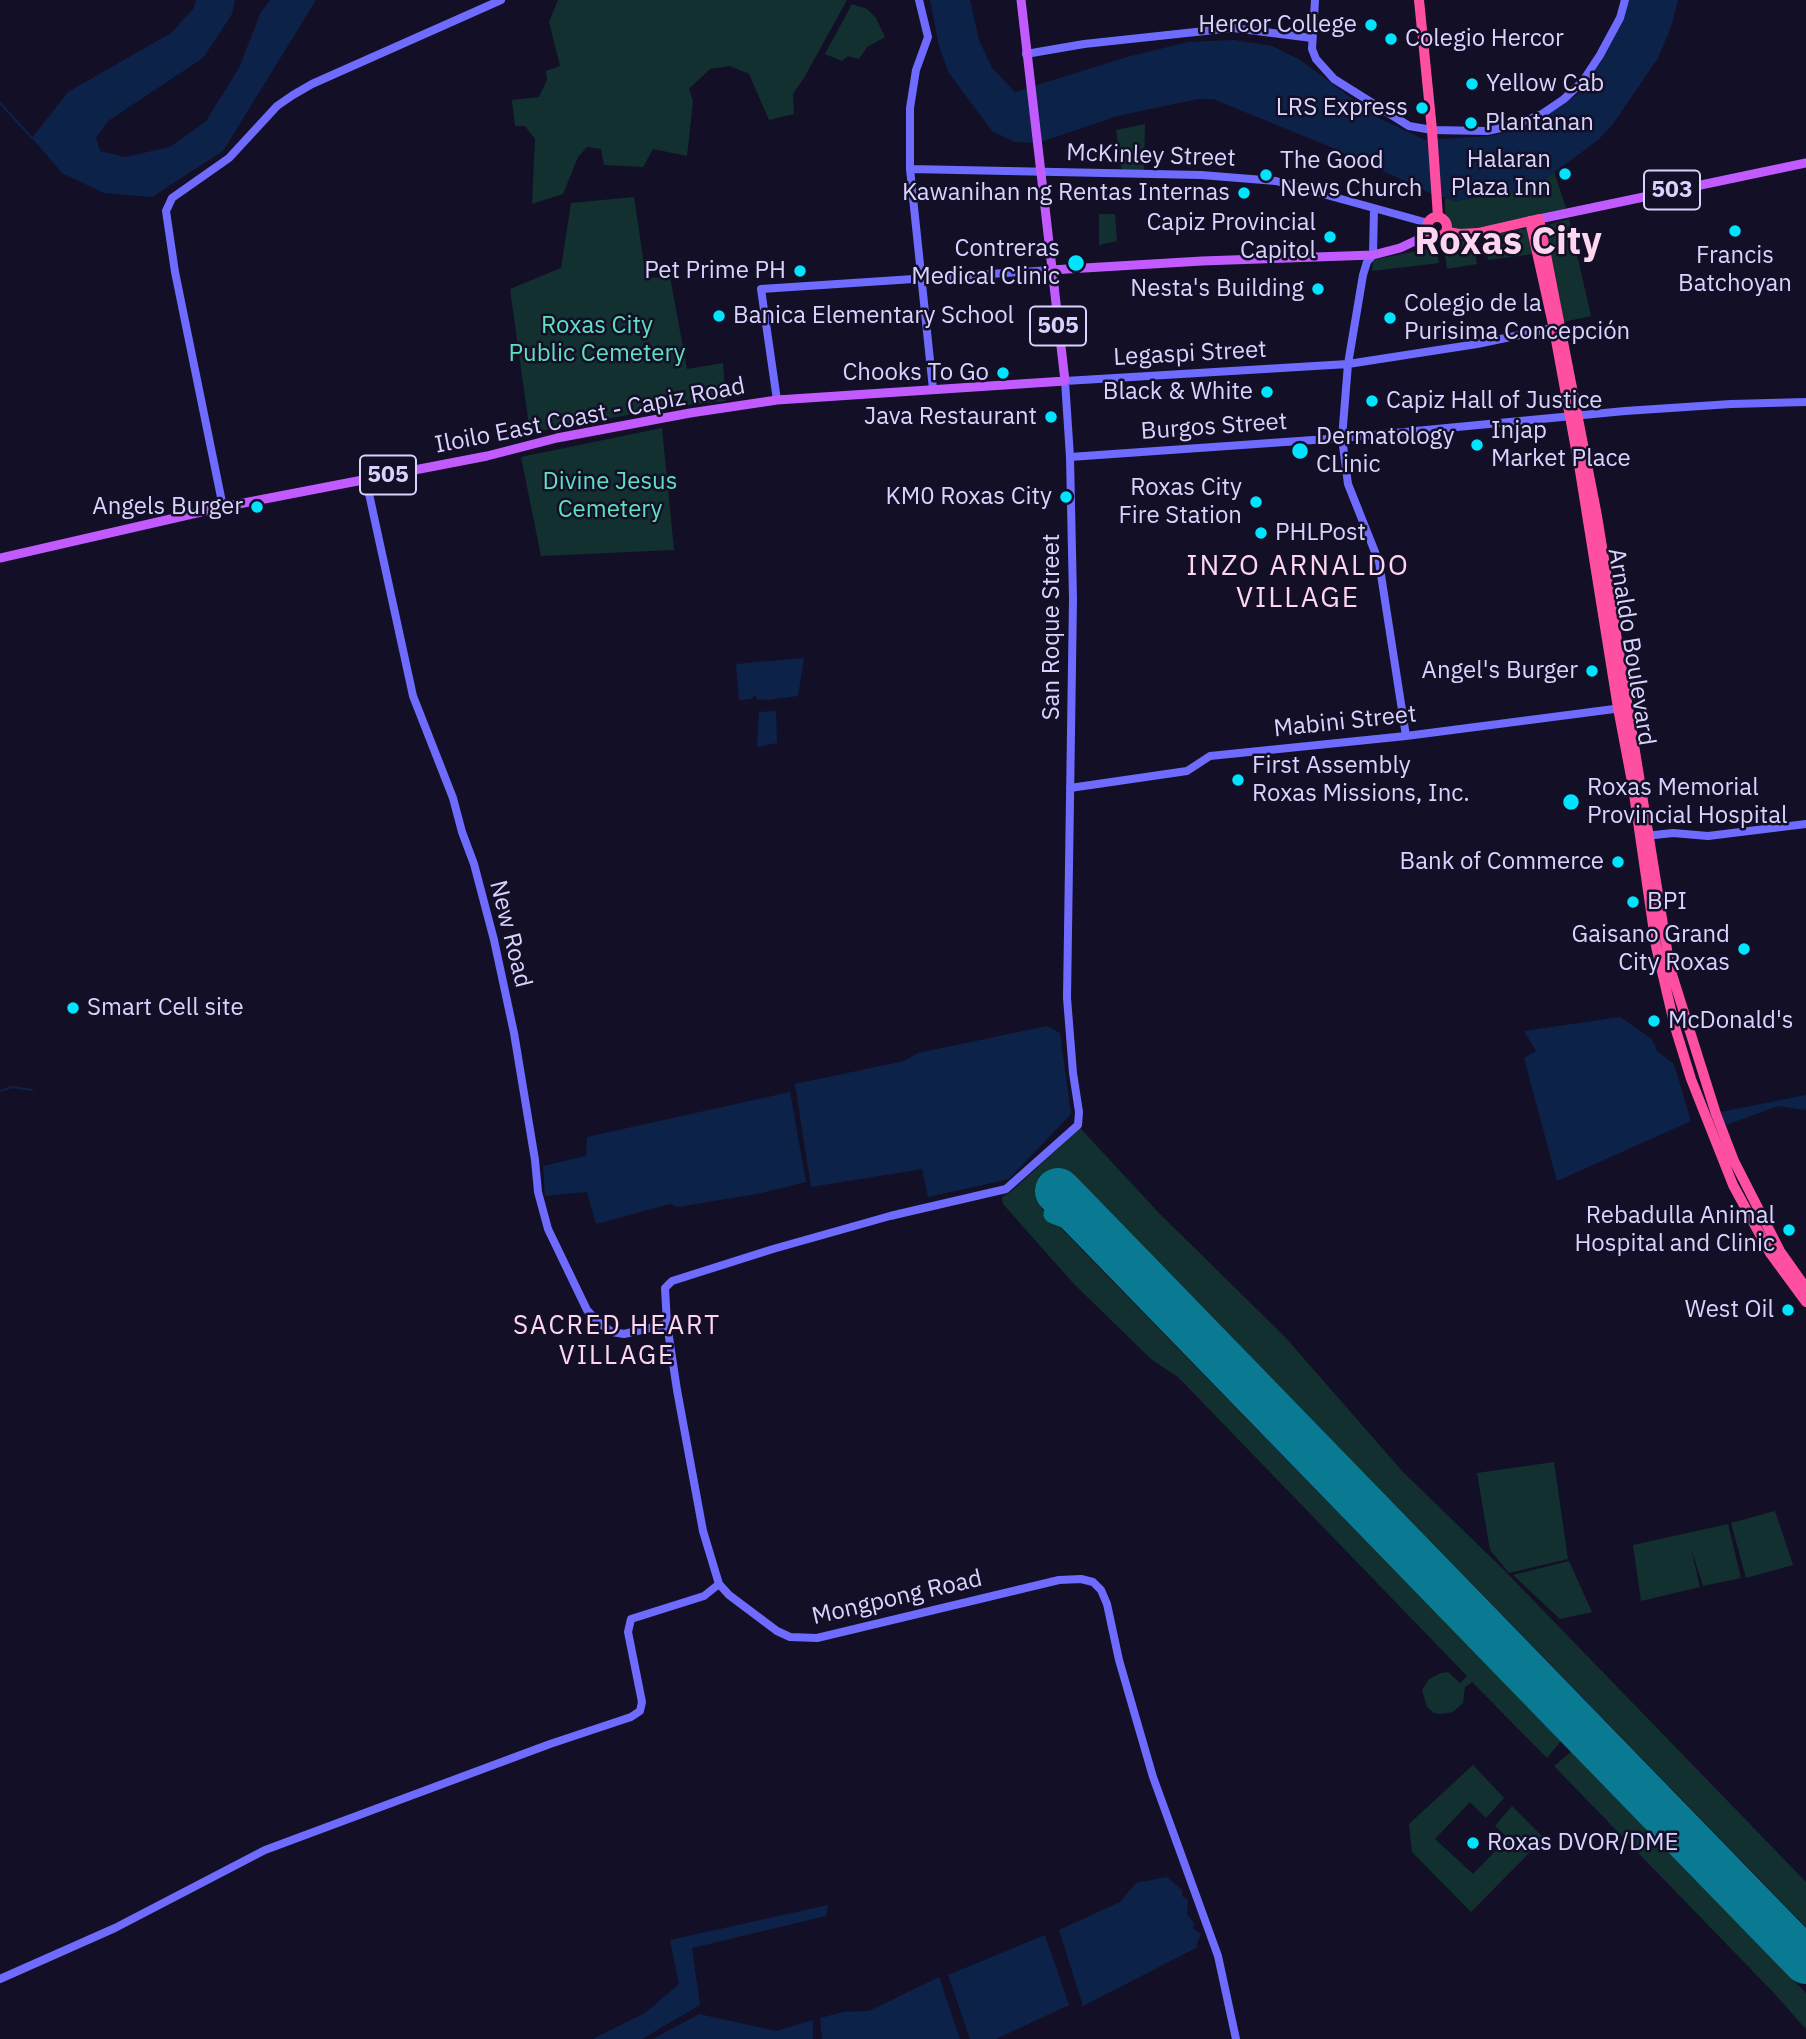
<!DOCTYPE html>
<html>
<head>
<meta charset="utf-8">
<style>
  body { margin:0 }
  canvas { display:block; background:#130f26 }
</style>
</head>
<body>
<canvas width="1806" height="2039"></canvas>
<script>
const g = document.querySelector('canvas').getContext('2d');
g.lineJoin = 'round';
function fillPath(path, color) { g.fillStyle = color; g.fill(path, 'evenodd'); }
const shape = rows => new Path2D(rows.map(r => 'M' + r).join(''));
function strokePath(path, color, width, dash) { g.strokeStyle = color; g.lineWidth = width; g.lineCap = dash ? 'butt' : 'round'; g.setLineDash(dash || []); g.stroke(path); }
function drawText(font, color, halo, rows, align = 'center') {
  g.font = font + ' "IBM Plex Sans",sans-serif'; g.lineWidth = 5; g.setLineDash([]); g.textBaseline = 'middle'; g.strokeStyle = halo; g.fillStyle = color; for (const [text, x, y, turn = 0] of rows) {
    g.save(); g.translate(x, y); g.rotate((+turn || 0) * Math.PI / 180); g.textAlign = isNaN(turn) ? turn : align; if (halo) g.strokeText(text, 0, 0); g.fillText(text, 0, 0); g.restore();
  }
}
const green = shape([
  [558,0,847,0,805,76,793,94,794,114,769,120,749,74,730,66,710,69,689,89,693,101,687,156,653,149,643,167,604,165,601,149,587,147,578,157,563,194,532,204,535,139,525,126,515,126,512,100,539,97,547,80,546,71,560,66,549,22],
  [852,4,867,9,876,18,885,37,867,47,859,59,848,56,842,61,825,54],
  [1145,124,1144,171,1122,172,1116,130],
  [1554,172,1566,208,1546,215,1474,231,1459,231,1452,228,1449,223,1445,213,1445,198,1456,201,1541,182],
  [634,197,646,278,670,277,687,369,723,363,726,401,677,406,530,433,510,289,561,268,571,203],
  [1099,214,1115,214,1117,241,1099,245],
  [1569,219,1591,316,1563,322,1544,226],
  [1528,228,1533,254,1488,260,1484,235],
  [1472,238,1477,264,1447,269,1443,243],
  [1436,247,1439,263,1372,271,1373,260],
  [662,428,674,550,541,556,521,457],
  [1080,1128,1160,1214,1286,1338,1403,1472,1503,1569,1806,1882,1806,1927,1074,1175,1041,1208,1561,1741,1547,1758,1472,1682,1465,1687,1463,1703,1453,1712,1441,1714,1434,1713,1427,1707,1422,1690,1429,1679,1441,1673,1448,1672,1460,1683,1467,1676,1178,1377,1152,1360,1073,1283,1003,1204,1002,1197,1012,1191],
  [1554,1462,1568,1559,1509,1573,1490,1550,1477,1473],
  [1775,1511,1793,1565,1746,1578,1731,1523],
  [1728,1524,1741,1578,1703,1586,1691,1548,1700,1587,1641,1601,1633,1545],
  [1569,1561,1592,1612,1560,1619,1513,1575],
  [1571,1752,1806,1993,1806,2029,1772,1991,1554,1766],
  [1473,1765,1504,1798,1486,1818,1470,1802,1435,1839,1473,1874,1508,1838,1495,1826,1512,1806,1544,1838,1471,1912,1412,1852,1409,1824]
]);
const water = shape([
  [196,0,235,0,232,14,203,58,108,121,96,138,100,151,125,157,170,147,206,121,239,68,260,14,270,0,316,0,223,151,152,197,104,193,62,173,32,138,68,92,171,33,194,8],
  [930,0,970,0,979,40,992,68,1015,92,1127,57,1188,42,1234,40,1272,46,1300,60,1379,118,1425,140,1490,136,1516,130,1547,115,1577,95,1599,65,1621,25,1627,0,1678,0,1671,27,1658,58,1613,124,1598,140,1541,182,1507,193,1456,201,1430,193,1333,148,1213,99,1198,99,1117,116,1038,143,1015,142,992,131,949,73,939,46],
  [804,658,798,696,767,700,757,699,755,695,751,699,739,700,736,664],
  [776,711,777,743,757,747,759,712],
  [1620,1017,1652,1039,1657,1051,1674,1064,1691,1121,1557,1181,1524,1058,1536,1051,1524,1031],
  [1047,1026,1060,1033,1071,1114,1009,1179,928,1197,922,1169,811,1187,795,1084,904,1061,918,1053],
  [790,1092,806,1182,757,1194,677,1207,670,1204,596,1224,587,1192,545,1196,543,1166,586,1156,587,1137],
  [1806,1095,1806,1110,1778,1106,1726,1125,1720,1112],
  [1167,1877,1182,1890,1182,1896,1188,1900,1187,1914,1194,1923,1193,1928,1201,1934,1196,1946,1198,1947,1083,2006,1059,1930,1120,1902,1136,1883],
  [828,1905,826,1916,692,1948,700,2005,642,2039,593,2039,645,2013,679,1984,670,1940],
  [1045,1935,1069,2005,996,2039,970,2039,948,1975],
  [939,1977,960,2039,822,2039,820,2018,844,2012,869,2011],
  [699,2014,776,2031,813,2020,813,2039,653,2039]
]);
const stream = shape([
  [0,103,32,138],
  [0,1091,12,1087,32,1090]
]);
const taxiway = shape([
  [1084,1203,1072,1199,1062,1201,1056,1205,1053,1214,1097,1231]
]);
const runway = shape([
  [1058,1191,1806,1961]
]);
const secondary = shape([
  [919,0,928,37,916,70,910,108,910,169,933,389],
  [1315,0,1312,49,1316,59,1334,79,1409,126,1432,130,1487,131,1515,125,1542,114,1564,99,1583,81,1600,55,1620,18,1625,0],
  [1026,54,1084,44,1233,28,1312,38],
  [910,169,1201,175,1276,181,1428,223],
  [1374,209,1373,255,1367,262,1363,275,1348,364,1342,438,1348,484,1379,562,1406,736],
  [777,400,761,289,1051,270],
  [1070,457,1342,438,1625,411,1731,404,1806,402],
  [366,480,413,696,453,798,462,832,474,864,494,940,514,1033,535,1160,538,1192,548,1229,587,1310,598,1322,612,1332,624,1334,667,1324],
  [223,507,175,272,166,211,172,198,229,158,277,106,293,95,312,84,501,0],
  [1070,788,1187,771,1210,756,1406,736,1622,708],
  [1645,836,1673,833,1708,836,1806,824],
  [0,1979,115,1928,265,1850,550,1744,631,1717,640,1711,642,1702,628,1632,631,1619,704,1596,719,1584],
  [1236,2039,1218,1956,1153,1777,1119,1660,1107,1604,1101,1590,1093,1582,1081,1579,1059,1580,817,1638,790,1637,777,1631,729,1595,719,1584,703,1531,677,1390,667,1324,665,1288,672,1281,773,1249,890,1216,1006,1189,1078,1125,1079,1112,1073,1073,1067,998,1073,599,1070,457,1065,381,1348,364,1477,344,1558,327]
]);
const primary = shape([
  [1539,219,1806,163],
  [1051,270,1202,261,1373,255,1400,248,1430,234],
  [0,558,223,507,487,456,557,438,690,413,777,400,1065,381,1021,0]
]);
const highway = shape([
  [1419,0,1432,130,1438,217],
  '1427 227a10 10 0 1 1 20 0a10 10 0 1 1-20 0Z',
  [1530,221,1554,329,1580,471,1618,708,1633,787,1656,946,1675,1027,1691,1079,1733,1185,1770,1253,1806,1302],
  [1447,232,1460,234,1478,233,1539,219,1597,516,1670,968,1716,1114,1734,1161,1780,1251,1806,1288]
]);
const markers = [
  [1371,25,7,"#00e5ff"],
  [1391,39,7,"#00e5ff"],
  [1472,84,7,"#00e5ff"],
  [1422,108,7,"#00e5ff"],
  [1471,123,7,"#00e5ff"],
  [1565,174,7,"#00e5ff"],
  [1266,175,7,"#00e5ff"],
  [1244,193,7,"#00e5ff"],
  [1735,231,7,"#00e5ff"],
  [1330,237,7,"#00e5ff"],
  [1076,263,9,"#00e5ff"],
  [800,271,7,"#00e5ff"],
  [1318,289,7,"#00e5ff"],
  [719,316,7,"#00e5ff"],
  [1390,318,7,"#00e5ff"],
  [1003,373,7,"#00e5ff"],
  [1267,392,7,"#00e5ff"],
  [1372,401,7,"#00e5ff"],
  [1051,417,7,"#00e5ff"],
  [1477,445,7,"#00e5ff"],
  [1300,451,9,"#00e5ff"],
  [1066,497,7,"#00e5ff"],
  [1256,502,7,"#00e5ff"],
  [257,507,7,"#00e5ff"],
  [1261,533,7,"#00e5ff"],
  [1592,671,7,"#00e5ff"],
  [1238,780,7,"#00e5ff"],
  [1571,802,9,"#00e5ff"],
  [1618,862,7,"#00e5ff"],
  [1633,902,7,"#00e5ff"],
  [1744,949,7,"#00e5ff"],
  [73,1008,7,"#00e5ff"],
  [1654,1021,7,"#00e5ff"],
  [1789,1230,7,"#00e5ff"],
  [1788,1310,7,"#00e5ff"],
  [1473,1843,7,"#00e5ff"]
];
const shields = [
  [1672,190,56],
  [1058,326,56],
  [388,475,56]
];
const shieldNames = [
  ["503",1672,190],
  ["505",1058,326],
  ["505",388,475]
];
const poiNames = [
  ["Hercor College",1357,25],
  ["Colegio Hercor",1405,39,"left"],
  ["Yellow Cab",1486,84,"left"],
  ["LRS Express",1408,108],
  ["Plantanan",1485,123,"left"],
  ["Halaran",1551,160],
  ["Plaza Inn",1551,188],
  ["The Good",1280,161,"left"],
  ["News Church",1280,189,"left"],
  ["Kawanihan ng Rentas Internas",1230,193],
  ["Capiz Provincial",1316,223],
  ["Capitol",1316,251],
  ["Contreras",1060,249],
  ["Medical Clinic",1060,277],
  ["Francis",1735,256,"center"],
  ["Batchoyan",1735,284,"center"],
  ["Pet Prime PH",786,271],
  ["Nesta's Building",1304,289],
  ["Colegio de la",1404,304,"left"],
  ["Purisima Concepción",1404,332,"left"],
  ["Banica Elementary School",733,316,"left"],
  ["Chooks To Go",989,373],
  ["Black & White",1253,392],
  ["Capiz Hall of Justice",1386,401,"left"],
  ["Java Restaurant",1037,417],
  ["Injap",1491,431,"left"],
  ["Market Place",1491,459,"left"],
  ["Dermatology",1316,437,"left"],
  ["CLinic",1316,465,"left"],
  ["Roxas City",1242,488],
  ["Fire Station",1242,516],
  ["KM0 Roxas City",1052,497],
  ["Angels Burger",243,507],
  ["PHLPost",1275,533,"left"],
  ["Angel's Burger",1578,671],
  ["First Assembly",1252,766,"left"],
  ["Roxas Missions, Inc.",1252,794,"left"],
  ["Roxas Memorial",1587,788,"left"],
  ["Provincial Hospital",1587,816,"left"],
  ["Bank of Commerce",1604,862],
  ["BPI",1647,902,"left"],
  ["Gaisano Grand",1730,935],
  ["City Roxas",1730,963],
  ["Smart Cell site",87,1008,"left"],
  ["McDonald's",1668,1021,"left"],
  ["Rebadulla Animal",1775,1216],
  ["Hospital and Clinic",1775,1244],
  ["West Oil",1774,1310],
  ["Roxas DVOR/DME",1487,1843,"left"]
];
const streetNames = [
  ["McKinley Street",1151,156,2],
  ["Legaspi Street",1190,354,-3],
  ["Iloilo East Coast - Capiz Road",590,416,-11],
  ["Burgos Street",1214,427,-4],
  ["San Roque Street",1052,627,-90],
  ["Arnaldo Boulevard",1631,647,81],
  ["Mabini Street",1345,722,-6],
  ["New Road",510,934,76],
  ["Mongpong Road",897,1598,-13]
];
const parkNames = [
  ["Roxas City",597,326],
  ["Public Cemetery",597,354],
  ["Divine Jesus",610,482],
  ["Cemetery",610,510]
];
const neighbourhoodNames = [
  ["SACRED HEART",617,1326],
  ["VILLAGE",617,1356]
];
const quarterNames = [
  ["INZO ARNALDO",1298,567],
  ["VILLAGE",1298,599]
];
const townNames = [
  ["Roxas City",1508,243]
];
fillPath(green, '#12302f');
fillPath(water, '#0c2248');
strokePath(stream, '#0c2248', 2);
strokePath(taxiway, '#0a7a92', 19);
strokePath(runway, '#0a7a92', 46);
strokePath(secondary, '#6f6bff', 8);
strokePath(primary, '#c25bff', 9);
strokePath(highway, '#ff4fa3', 10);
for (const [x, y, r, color] of markers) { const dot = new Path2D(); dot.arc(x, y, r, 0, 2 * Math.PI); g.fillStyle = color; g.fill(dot); strokePath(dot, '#130f26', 2.5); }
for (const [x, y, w] of shields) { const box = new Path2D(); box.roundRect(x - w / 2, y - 19.5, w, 39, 5); g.fillStyle = '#130f26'; g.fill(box); strokePath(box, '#d9d4ff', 2); }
drawText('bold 23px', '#d9d4ff', null, shieldNames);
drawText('24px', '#d9d4ff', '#130f26', poiNames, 'right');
drawText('24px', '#d9d4ff', '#130f26', streetNames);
drawText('24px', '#5fe0c0', '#130f26', parkNames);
g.letterSpacing = '2px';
drawText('26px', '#ffd6f0', '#130f26', neighbourhoodNames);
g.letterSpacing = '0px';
g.letterSpacing = '2px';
drawText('28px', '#ffd6f0', '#130f26', quarterNames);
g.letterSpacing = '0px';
drawText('bold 38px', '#ffd6f0', '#130f26', townNames);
</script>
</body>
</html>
